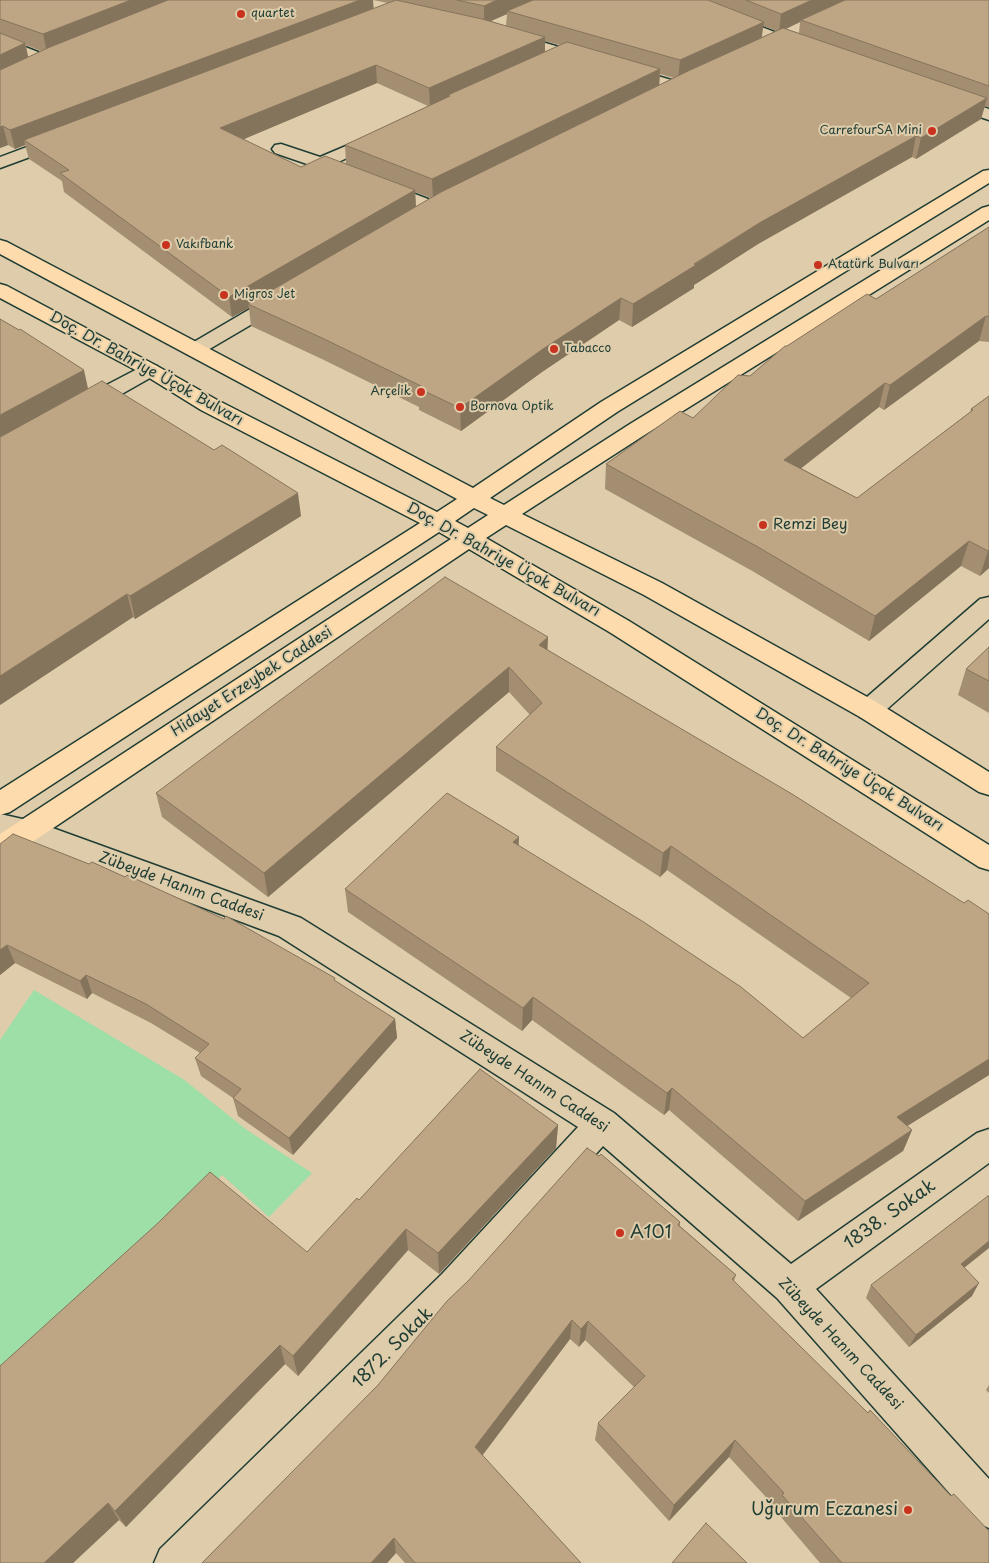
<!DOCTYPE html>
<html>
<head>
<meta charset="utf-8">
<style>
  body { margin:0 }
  canvas { display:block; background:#deccaa }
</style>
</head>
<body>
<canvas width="989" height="1563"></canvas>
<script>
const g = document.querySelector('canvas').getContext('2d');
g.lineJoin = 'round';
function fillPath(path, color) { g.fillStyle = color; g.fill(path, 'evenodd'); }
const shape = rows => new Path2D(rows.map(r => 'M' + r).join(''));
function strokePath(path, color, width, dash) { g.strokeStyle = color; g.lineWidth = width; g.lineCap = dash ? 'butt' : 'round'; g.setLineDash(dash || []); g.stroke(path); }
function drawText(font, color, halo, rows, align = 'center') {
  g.font = font + ' "Playpen Sans",sans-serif'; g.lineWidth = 4; g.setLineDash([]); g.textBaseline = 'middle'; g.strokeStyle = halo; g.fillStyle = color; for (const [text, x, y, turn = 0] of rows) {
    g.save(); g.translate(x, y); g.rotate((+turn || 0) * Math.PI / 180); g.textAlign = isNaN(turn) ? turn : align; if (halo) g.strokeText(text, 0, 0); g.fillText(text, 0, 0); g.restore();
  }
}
const green = shape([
  [34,990,183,1079,247,1130,312,1173,269,1217,222,1175,0,1385,0,1040]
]);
const minor = shape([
  [670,0,692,0,808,45,810,48,808,51,802,53,796,51,673,3,670,0],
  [508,32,685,84,687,87,685,90,673,90,502,40,500,37,502,34,508,32],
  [0,37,53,58,55,61,53,64,47,66,0,48,0,37],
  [948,95,989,109,989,120,942,104,940,100,942,96,948,95],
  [379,132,385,133,388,137,385,141,336,163,345,166,348,170,345,174,339,175,275,153,272,149,275,145,281,144,320,157,379,132],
  [62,134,68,135,71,139,68,143,0,168,0,157,62,134],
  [381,181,441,204,443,208,441,212,434,214,427,212,375,190,372,186,375,182,381,181],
  [281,293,288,295,291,299,288,303,201,354,194,356,187,354,184,350,187,346,274,295,281,293],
  [150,364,157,366,160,370,157,374,90,412,82,413,74,412,71,407,74,402,143,366,150,364],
  [989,597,989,619,878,717,869,720,860,717,856,710,860,703,980,599,989,597],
  [0,814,36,822,301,918,614,1113,791,1264,977,1133,989,1129,989,1163,816,1289,989,1479,989,1528,975,1522,777,1298,603,1146,468,1298,202,1563,154,1563,160,1549,442,1274,578,1127,279,936,23,840,0,836,0,814]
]);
const major = shape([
  [989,170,989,183,617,412,490,498,504,505,630,424,982,208,989,206,989,220,646,434,522,514,662,583,878,703,989,772,989,795,979,792,860,717,644,595,506,525,486,538,629,621,989,845,989,870,979,867,611,633,469,549,10,857,0,860,0,834,451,539,439,532,10,812,0,815,0,790,420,523,201,410,143,374,0,298,0,284,7,286,157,366,217,400,437,512,457,499,0,254,0,240,7,242,473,488,601,402,983,171,989,170],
  [474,508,488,515,468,528,455,521,474,508]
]);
const wall = shape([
  [0,0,989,0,989,107,985,106,981,119,916,159,912,157,758,244,694,285,694,288,632,327,619,320,542,372,461,431,419,410,419,407,324,360,251,326,249,308,232,317,64,192,62,181,29,159,25,145,15,149,8,145,0,148],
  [373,0,388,3,373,9],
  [507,14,506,26,491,21],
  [800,22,799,33,786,29],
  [763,26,776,31,762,37],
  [545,41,560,45,545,52],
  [26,45,41,51,28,57],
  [660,74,674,78,659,85],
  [377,83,428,106,345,145,346,164,301,167,243,139],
  [415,192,431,198,416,207],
  [989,227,989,342,979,341,884,410,879,407,801,468,857,498,970,412,971,409,989,396,989,568,980,576,961,566,869,641,754,572,605,489,606,464,693,418,750,376,787,346,876,299],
  [88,389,301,516,135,619,133,617,0,705],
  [989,647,989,713,958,695,966,669],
  [548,650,964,903,989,914,989,1075,907,1126,912,1130,903,1151,798,1221,669,1110,664,1115,532,1020,522,1031,348,912,345,889,518,846,803,1038,851,998,667,870,660,877,496,771,496,747,530,715,509,692,268,897,162,817,156,793],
  [0,844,335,981,395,1019,397,1038,293,1155,238,1116,233,1098,201,1076,195,1058,200,1053,151,1023,92,993,87,999,15,963,0,975],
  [558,1125,556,1148,439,1274,408,1250,298,1376,285,1364,126,1527,119,1520,73,1563,0,1563,359,1200],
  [680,1222,680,1226,736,1275,734,1281,989,1563,820,1563,775,1510,776,1508,729,1457,669,1521,595,1440,598,1423,634,1387,585,1340,579,1347,570,1339,482,1455,581,1563,405,1563,396,1553,387,1563,202,1563],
  [871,1285,972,1296,909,1347,866,1298],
  [989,1385,989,1393,986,1390]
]);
const shadedWall = shape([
  [131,0,180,0,47,53,43,34],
  [360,0,373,0,374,13,24,140,25,145,15,149,10,130],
  [497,0,539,0,507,11,507,14,484,24,484,6],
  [812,0,849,0,801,20,800,22,779,32,781,14],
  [764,22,761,40,678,79,680,60],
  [545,37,545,55,448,95,448,98,430,106,429,88],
  [25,43,29,61,0,76,0,55],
  [376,65,377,83,223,148,220,128],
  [660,69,659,88,433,199,432,179],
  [987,98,981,119,916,159,921,138],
  [3,126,8,145,0,148,0,127],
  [916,136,912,157,758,244,694,285,694,288,632,327,633,304,761,222],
  [415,190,416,209,248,304,249,308,232,317,229,297],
  [621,298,619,320,542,372,461,431,460,408,543,349],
  [986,316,979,341,884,410,890,385],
  [84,370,89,393,0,442,0,415],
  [885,383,879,407,780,485,784,460],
  [298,493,301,516,135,619,130,596],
  [969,541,961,566,869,641,875,616],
  [989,550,989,568,980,576,988,551],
  [127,594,133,617,0,705,0,676],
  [548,637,547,662,539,645],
  [509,667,509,692,268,897,264,873],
  [519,837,518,861,513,842],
  [671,846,667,870,660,877,663,853],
  [7,945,15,963,0,975,0,950],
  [86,975,92,993,87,999,80,981],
  [533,997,532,1020,522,1031,523,1008],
  [395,1019,397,1038,293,1155,289,1138],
  [989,1059,989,1075,888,1138,897,1117],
  [672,1088,669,1110,664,1115,667,1093],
  [558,1125,556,1148,439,1274,438,1253],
  [912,1130,903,1151,798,1221,805,1201],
  [406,1229,408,1250,298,1376,293,1356],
  [989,1241,989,1248,954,1276,961,1264],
  [979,1283,972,1296,909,1347,916,1335],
  [572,1320,570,1339,476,1464,475,1447],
  [588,1321,585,1340,579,1347,581,1329],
  [280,1345,285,1364,126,1527,115,1511],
  [735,1440,729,1457,669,1521,674,1505],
  [108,1503,119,1520,73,1563,44,1563],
  [394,1538,396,1553,387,1563,371,1563]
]);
const building = shape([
  [0,0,131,0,43,34,0,19,0,0],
  [168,0,360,0,10,130,3,126,0,127,0,70,50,47,168,0],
  [396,0,482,19,545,37,429,88,376,65,220,128,301,167,325,156,415,190,229,297,60,173,69,170,24,140,396,0],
  [457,0,497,0,484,6,457,0],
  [533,0,708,0,764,22,680,60,507,11,533,0],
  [746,0,812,0,781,14,746,0],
  [845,0,989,0,989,86,801,20,845,0],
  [783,28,987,98,921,138,916,136,761,222,694,264,696,265,633,304,621,298,543,349,460,408,418,388,421,386,322,338,248,304,441,192,688,71,783,28],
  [0,33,25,43,0,55,0,33],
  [567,42,660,69,432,179,345,145,450,96,448,95,567,42],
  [989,227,989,317,986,316,890,385,885,383,784,460,857,498,973,410,971,409,989,396,989,550,988,551,969,541,875,616,758,547,606,464,680,411,693,418,738,375,750,376,785,346,787,346,867,294,876,299,989,227],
  [0,319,19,330,20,329,84,370,0,415,0,319],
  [102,381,214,450,222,445,298,493,130,596,127,594,0,676,0,437,2,436,102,381],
  [445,577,548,637,539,645,792,794,964,903,968,900,989,914,989,1059,897,1117,912,1130,805,1201,672,1088,667,1093,533,997,523,1008,345,889,447,793,519,837,513,842,642,921,741,987,803,1038,869,983,671,846,663,853,496,747,542,703,509,667,264,873,156,793,445,577],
  [989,647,989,681,966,669,989,647],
  [13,834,89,864,92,862,125,877,127,875,224,919,226,916,335,978,334,980,395,1019,289,1138,233,1098,241,1089,195,1058,209,1044,146,1004,86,975,80,981,7,945,0,950,0,844,13,834],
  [480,1069,558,1125,438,1253,406,1229,293,1356,280,1345,115,1511,108,1503,44,1563,0,1563,0,1366,158,1223,210,1172,307,1252,357,1198,359,1200,480,1069],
  [587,1148,599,1156,601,1154,680,1222,678,1225,736,1275,732,1279,868,1413,870,1410,951,1496,954,1494,989,1531,989,1563,842,1563,782,1495,784,1493,735,1440,674,1505,598,1423,645,1376,588,1321,581,1329,572,1320,475,1447,581,1563,415,1563,394,1538,371,1563,202,1563,378,1385,447,1301,469,1280,587,1148],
  [988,1196,989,1197,989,1241,961,1264,979,1283,916,1335,871,1285,988,1196],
  [706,1523,747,1563,672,1563,706,1523]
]);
const markers = [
  [241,14,5,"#c8321e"],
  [932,131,5,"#c8321e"],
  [166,245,5,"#c8321e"],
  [818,265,5,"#c8321e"],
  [224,295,5,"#c8321e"],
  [554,349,5,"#c8321e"],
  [421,392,5,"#c8321e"],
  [460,407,5,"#c8321e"],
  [763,525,5,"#c8321e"],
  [620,1233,5,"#c8321e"],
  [908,1510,5,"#c8321e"]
];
const farPoinames = [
  ["quartet",251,14],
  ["CarrefourSA Mini",922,131,"right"],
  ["Vakıfbank",176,245],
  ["Atatürk Bulvarı",828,265],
  ["Migros Jet",234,295],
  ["Tabacco",564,349],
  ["Arçelik",411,392,"right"],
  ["Bornova Optik",470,407]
];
const streetNames = [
  ["Doç. Dr. Bahriye Üçok Bulvarı",146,369,29],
  ["Doç. Dr. Bahriye Üçok Bulvarı",503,560,29],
  ["Hidayet Erzeybek Caddesi",252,682,-33],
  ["Doç. Dr. Bahriye Üçok Bulvarı",849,770,32],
  ["Zübeyde Hanım Caddesi",181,887,20],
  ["Zübeyde Hanım Caddesi",534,1082,33],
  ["Zübeyde Hanım Caddesi",840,1344,47]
];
const poiNames = [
  ["Remzi Bey",773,525]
];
const nearStreetnames = [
  ["1838. Sokak",890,1215,-35],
  ["1872. Sokak",393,1348,-45]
];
const nearPoinames = [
  ["A101",630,1233],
  ["Uğurum Eczanesi",898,1510,"right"]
];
fillPath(green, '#9edfa8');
strokePath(minor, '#1f3d34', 3);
strokePath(major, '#1f3d34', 3);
fillPath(minor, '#deccaa');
fillPath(major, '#fedbac');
fillPath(wall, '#a38e72');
fillPath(shadedWall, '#85745c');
fillPath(building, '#bea584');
strokePath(building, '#85745c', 1);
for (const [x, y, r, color] of markers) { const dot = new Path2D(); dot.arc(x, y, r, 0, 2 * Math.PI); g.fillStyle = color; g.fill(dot); strokePath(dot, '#deccaa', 2); }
drawText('12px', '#1f3d34', '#deccaa', farPoinames, 'left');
drawText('15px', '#1f3d34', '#deccaa', streetNames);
drawText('15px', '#1f3d34', '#deccaa', poiNames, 'left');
drawText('18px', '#1f3d34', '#deccaa', nearStreetnames);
drawText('18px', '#1f3d34', '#deccaa', nearPoinames, 'left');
</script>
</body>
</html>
